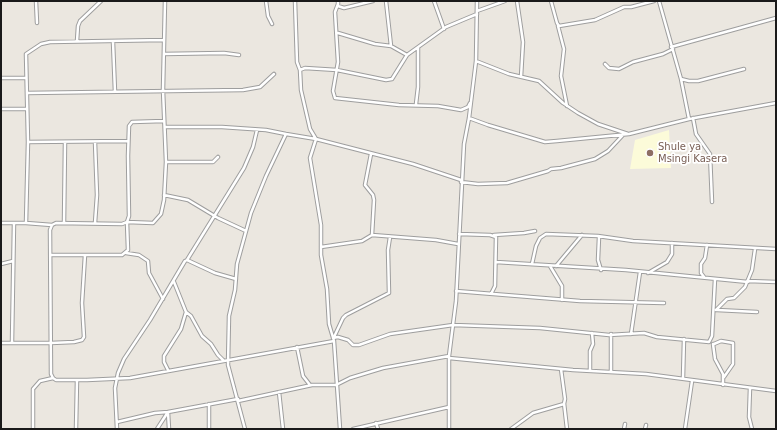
<!DOCTYPE html>
<html>
<head>
<meta charset="utf-8">
<style>
  body { margin:0 }
  #map { position:relative; width:777px; height:430px; overflow:hidden; background:#ebe7e0; font-family:"DejaVu Sans",sans-serif }
  canvas { display:block }
  .frame { position:absolute; inset:0; border:2px solid #1a1a1a; pointer-events:none }
</style>
</head>
<body>
<div id="map">
<canvas width="777" height="430"></canvas>
<div class="frame"></div>
</div>
<script>
const g = document.querySelector('canvas').getContext('2d');
g.lineJoin = 'round';
function fillPath(path, color) { g.fillStyle = color; g.fill(path, 'evenodd'); }
const shape = rows => new Path2D(rows.map(r => 'M' + r).join(''));
function strokePath(path, color, width, dash) { g.strokeStyle = color; g.lineWidth = width; g.lineCap = dash ? 'butt' : 'round'; g.setLineDash(dash || []); g.stroke(path); }
function drawText(font, color, halo, rows, align = 'center') {
  g.font = font + ' "DejaVu Sans",sans-serif'; g.lineWidth = 3.5; g.setLineDash([]); g.textBaseline = 'middle'; g.strokeStyle = halo; g.fillStyle = color; for (const [text, x, y, turn = 0] of rows) {
    g.save(); g.translate(x, y); g.rotate((+turn || 0) * Math.PI / 180); g.textAlign = isNaN(turn) ? turn : align; if (halo) g.strokeText(text, 0, 0); g.fillText(text, 0, 0); g.restore();
  }
}
const education = shape([
  [669,130,671,168,630,169,635,140]
]);
const minor = shape([
  [36,1,37,23],
  [266,1,268,16,272,24],
  [295,1,297,62,300,70],
  [338,1,338,6,344,8,373,1],
  [386,1,391,46,407,55],
  [434,1,444,29],
  [517,1,523,42,521,77],
  [551,1,557,23,559,26,595,20,624,7,631,7,654,1],
  [659,1,681,79,689,119],
  [338,4,335,12,338,62,333,91,335,98,399,105,438,106,461,110,468,107,470,103],
  [477,11,505,1],
  [558,26,564,49,561,76,567,106],
  [338,33,375,44,391,46],
  [77,41,78,26,80,21,101,1],
  [113,42,115,92],
  [671,47,776,18],
  [164,54,224,53,239,55],
  [476,61,509,74,539,81,563,103,578,113,598,124,628,134],
  [605,64,609,68,619,69,633,62,663,54,673,49],
  [1,78,26,78],
  [681,79,689,81,698,81,744,69],
  [27,93,243,90,260,87,274,74],
  [416,104,418,87,418,48],
  [1,109,27,109],
  [469,118,488,125,545,142,557,141,629,134,689,119,776,103],
  [693,118,696,134,710,154,712,202],
  [164,121,132,122,129,126,128,156,129,216,127,222,122,224,56,223,52,225,50,230,51,374,53,378,56,380,87,380,130,378,334,341],
  [165,127,222,127,266,130,286,134,316,139,413,164,461,180],
  [28,142,128,141],
  [371,154,365,185,373,195,374,200,372,235],
  [166,162,213,162,218,157],
  [461,182,478,184,507,183,548,171,551,169,561,168,595,159,608,151,623,135],
  [164,195,188,200,218,218,246,231],
  [1,223,26,223],
  [64,223,65,143],
  [95,223,97,195,95,142],
  [52,225,26,223,28,142,26,54,41,44,50,42,164,40],
  [459,234,490,235,496,237,495,286,491,294],
  [494,235,524,233,535,231],
  [599,237,598,260,601,270],
  [321,247,362,241,372,235,436,240,458,244],
  [126,253,139,255,148,261,149,273,163,299],
  [51,255,122,255,128,250,127,222,153,223,161,214,164,200,166,162,163,90,165,1],
  [187,260,244,168,253,147,257,130],
  [496,262,626,270,748,282],
  [1,264,13,261],
  [532,264,536,246,540,238,546,234,598,236,633,241,776,249],
  [550,266,562,286,562,300],
  [556,266,582,235],
  [648,273,667,262,672,254,672,243],
  [704,277,701,273,701,264,705,258,707,245],
  [748,281,776,282],
  [174,282,186,312,191,316,202,336,211,344,218,355,223,360],
  [456,291,580,301,664,303],
  [716,310,727,299,734,298,745,287,752,270,755,249],
  [717,310,757,312],
  [631,334,640,272],
  [334,337,343,318,346,315,389,293,388,250,390,237],
  [333,338,338,337,348,340,353,345,359,345,390,334,453,325,540,328,609,335,644,333,657,337,709,342,712,336,715,279],
  [12,342,14,223],
  [1,343,51,343],
  [51,343,74,342,82,340,84,337,82,303,85,255],
  [713,344,715,359,723,374,723,385],
  [714,344,721,341,733,343,733,364,724,377],
  [297,347,303,376,310,385],
  [449,358,573,370,646,374,776,391],
  [168,370,164,362,164,356,181,329,186,312],
  [590,370,590,351,593,344,592,333],
  [611,371,611,334],
  [683,378,684,339],
  [750,388,749,417,752,429],
  [279,392,283,429],
  [238,401,312,385,336,385,350,378,383,368,449,356],
  [564,403,567,429],
  [117,422,155,413,168,412,169,429],
  [376,423,378,429],
  [33,429,33,389,40,381,53,378],
  [76,429,77,380],
  [117,429,115,388,118,373,124,359,150,320,185,261,187,260,215,273,236,279],
  [157,429,168,412,238,399],
  [209,429,209,404],
  [245,429,228,365,229,316,235,290,237,264,251,213,266,176,286,134],
  [340,429,334,341,329,324,327,289,321,255,321,225,310,158,316,139,310,129,301,90,300,70,305,68,337,70,386,80,392,79,407,55,446,27,477,14],
  [353,429,449,407],
  [449,429,449,356,456,301,464,144,469,118,476,61,477,1],
  [511,429,533,413,564,404,565,399,561,369],
  [624,429,625,424],
  [645,429,646,425],
  [685,429,692,381]
]);
const markers = [
  [650,153,4,"#8d6e63"]
];
const educationNames = [
  ["Shule ya",658,147],
  ["Msingi Kasera",658,159]
];
fillPath(education, '#fcfbd9');
strokePath(minor, '#9e9e9e', 4.5);
strokePath(minor, '#fff', 2.5);
for (const [x, y, r, color] of markers) { const dot = new Path2D(); dot.arc(x, y, r, 0, 2 * Math.PI); g.fillStyle = color; g.fill(dot); strokePath(dot, '#fff', 1.5); }
drawText('10px', '#785e54', '#fff', educationNames, 'left');
</script>
</body>
</html>
